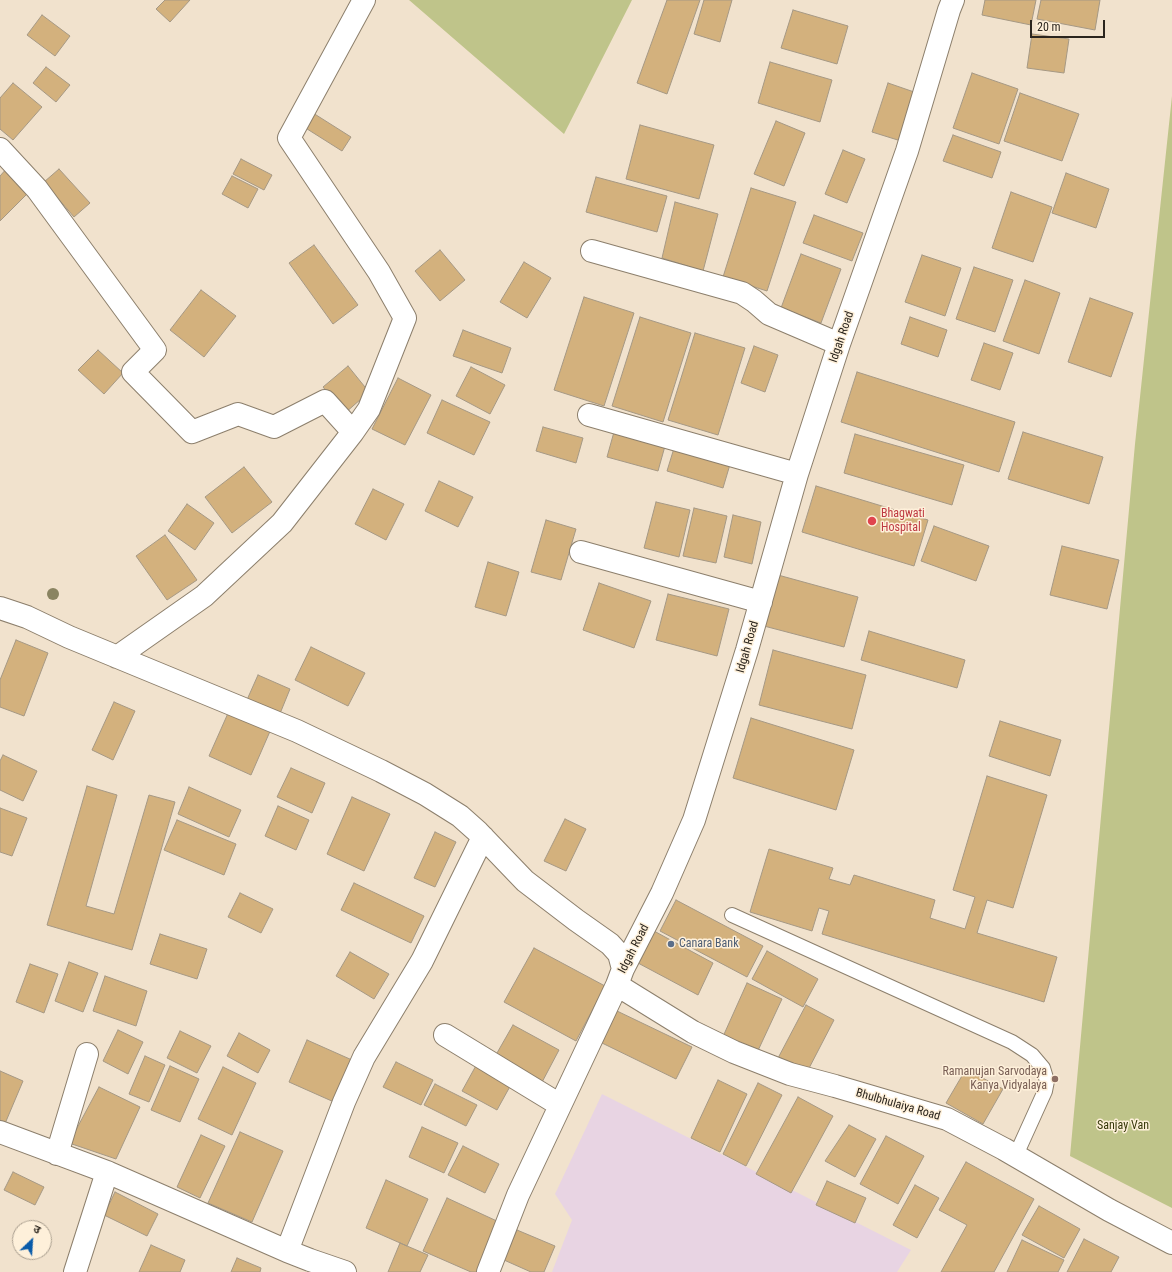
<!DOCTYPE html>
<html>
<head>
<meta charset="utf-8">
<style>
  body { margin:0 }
  #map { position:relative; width:1172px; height:1272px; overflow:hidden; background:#f1e2cd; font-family:"Roboto Condensed","Noto Sans Devanagari",sans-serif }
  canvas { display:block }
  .north { position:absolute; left:12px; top:1220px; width:40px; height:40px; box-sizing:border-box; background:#fef0da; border:1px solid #aa9f8f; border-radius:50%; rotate:25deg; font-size:11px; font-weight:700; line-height:16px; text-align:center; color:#2b251e }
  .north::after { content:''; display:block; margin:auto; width:14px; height:18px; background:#095ba9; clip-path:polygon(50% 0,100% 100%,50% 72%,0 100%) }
  .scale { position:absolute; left:1030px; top:20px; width:75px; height:18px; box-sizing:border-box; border:2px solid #2b251e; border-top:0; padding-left:5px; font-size:12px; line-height:14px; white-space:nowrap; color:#2b251e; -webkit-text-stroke:3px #fef0da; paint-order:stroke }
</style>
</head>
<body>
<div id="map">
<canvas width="1172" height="1272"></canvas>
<div class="north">उ</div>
<div class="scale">20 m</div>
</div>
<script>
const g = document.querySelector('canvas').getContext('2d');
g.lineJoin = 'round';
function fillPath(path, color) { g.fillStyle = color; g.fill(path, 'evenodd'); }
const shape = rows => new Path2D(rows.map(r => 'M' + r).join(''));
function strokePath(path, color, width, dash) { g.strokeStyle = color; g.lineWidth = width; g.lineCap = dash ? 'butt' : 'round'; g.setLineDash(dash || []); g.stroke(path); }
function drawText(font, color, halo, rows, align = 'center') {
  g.font = font + ' "Roboto Condensed",sans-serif'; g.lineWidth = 3; g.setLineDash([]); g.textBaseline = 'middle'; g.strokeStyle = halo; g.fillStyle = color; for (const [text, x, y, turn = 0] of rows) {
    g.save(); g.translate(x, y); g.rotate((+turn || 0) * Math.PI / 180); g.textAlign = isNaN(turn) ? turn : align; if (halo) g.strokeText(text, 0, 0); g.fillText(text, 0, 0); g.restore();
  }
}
const education = shape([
  [602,1094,911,1250,897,1272,552,1272,572,1220,555,1194]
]);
const green = shape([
  [409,0,632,0,564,134],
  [1172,96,1172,1208,1070,1156,1135,444]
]);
const building = shape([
  [165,0,190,0,170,22,156,9,165,0],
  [667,0,700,0,667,94,637,83,667,0],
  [704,0,732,0,720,42,694,34,704,0],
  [985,0,1036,0,1031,25,982,15,985,0],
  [1041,0,1100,0,1095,30,1037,19,1041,0],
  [793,10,848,26,837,64,781,48,793,10],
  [42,15,70,36,55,56,27,35,42,15],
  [1032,34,1069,39,1064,73,1027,68,1032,34],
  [770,62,832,80,820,122,758,103,770,62],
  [46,67,70,85,56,102,33,83,46,67],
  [972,73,1018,89,999,144,953,128,972,73],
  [13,83,42,107,13,140,0,129,0,98,13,83],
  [888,83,917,93,901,141,872,132,888,83],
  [1020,93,1079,114,1062,161,1004,141,1020,93],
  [313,113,351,137,342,151,304,127,313,113],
  [776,121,805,133,784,186,754,174,776,121],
  [640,125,714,145,699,199,626,179,640,125],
  [953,135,1001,152,992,178,943,161,953,135],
  [843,150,865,159,847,203,825,194,843,150],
  [241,159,272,175,264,190,233,174,241,159],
  [8,167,31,190,0,221,0,176,8,167],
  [59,169,90,203,74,217,44,182,59,169],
  [1066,173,1109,189,1096,228,1052,213,1066,173],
  [232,176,258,189,248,208,222,194,232,176],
  [596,177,667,196,657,232,586,212,596,177],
  [751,188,796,202,767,291,723,277,751,188],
  [1011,192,1052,207,1033,262,992,248,1011,192],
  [675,202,718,214,703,271,662,258,675,202],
  [814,215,863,233,852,261,803,243,814,215],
  [314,245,358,305,333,324,289,263,314,245],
  [440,250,465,280,440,301,415,271,440,250],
  [801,254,841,269,821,323,781,308,801,254],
  [922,255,961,268,945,316,905,302,922,255],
  [524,262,551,278,527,318,500,302,524,262],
  [974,267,1013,280,995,332,956,319,974,267],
  [1025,280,1060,293,1039,354,1003,341,1025,280],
  [201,290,236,316,204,357,170,330,201,290],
  [584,297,634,313,604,406,554,390,584,297],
  [1090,298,1133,313,1111,377,1068,362,1090,298],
  [640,317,691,333,663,422,612,406,640,317],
  [910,317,947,330,938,357,901,344,910,317],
  [463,330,511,348,502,373,453,356,463,330],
  [695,333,745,348,718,435,668,420,695,333],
  [984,343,1013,353,1000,390,971,380,984,343],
  [754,346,778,355,765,392,741,383,754,346],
  [98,350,123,373,104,394,78,370,98,350],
  [348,366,369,392,345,413,323,387,348,366],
  [471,367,505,385,490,414,456,396,471,367],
  [857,372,1015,422,999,472,841,422,857,372],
  [398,378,431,395,405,445,372,429,398,378],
  [442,400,490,422,474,455,427,433,442,400],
  [543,427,583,438,576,463,536,451,543,427],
  [614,432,665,446,658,471,607,457,614,432],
  [1023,432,1103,457,1089,504,1008,479,1023,432],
  [855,434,964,465,952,505,844,473,855,434],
  [675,445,731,461,723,488,667,471,675,445],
  [244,467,272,502,232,533,205,497,244,467],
  [439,481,473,497,458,527,425,511,439,481],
  [816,486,928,520,914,566,802,532,816,486],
  [373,489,404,504,386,540,355,524,373,489],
  [656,502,690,510,679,557,644,548,656,502],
  [187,504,214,523,195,550,168,531,187,504],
  [694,508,727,516,716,563,683,556,694,508],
  [733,515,761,522,752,564,724,557,733,515],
  [546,520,576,529,561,580,531,572,546,520],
  [934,526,989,546,976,581,921,561,934,526],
  [165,535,197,580,167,600,136,556,165,535],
  [1062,546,1119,560,1107,609,1050,595,1062,546],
  [488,562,519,572,506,616,475,607,488,562],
  [778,575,858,597,844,647,764,626,778,575],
  [599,583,651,601,634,648,583,630,599,583],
  [668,594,729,609,717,656,656,640,668,594],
  [869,631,965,660,957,688,861,660,869,631],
  [16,640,48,653,24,716,0,707,0,680,16,640],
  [311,647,365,673,348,706,295,680,311,647],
  [773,650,866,675,852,729,759,705,773,650],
  [258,675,290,689,279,716,246,702,258,675],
  [114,702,135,711,113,760,92,750,114,702],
  [229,711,271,729,251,775,209,756,229,711],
  [751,718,854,750,836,810,733,778,751,718],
  [1000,721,1061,740,1050,776,989,756,1000,721],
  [3,755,37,771,23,801,0,790,0,761,3,755],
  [291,768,325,783,312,813,277,797,291,768],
  [987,776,1047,795,1013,908,987,900,977,933,1057,957,1044,1002,822,934,829,911,819,908,812,931,750,912,769,849,833,868,829,879,850,885,854,875,935,900,930,918,965,929,975,897,953,890,987,776],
  [87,786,117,795,86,906,114,914,149,795,175,802,132,950,47,925,87,786],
  [189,787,241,810,229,837,178,814,189,787],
  [352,797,390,814,364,871,327,854,352,797],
  [278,806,309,820,296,850,265,836,278,806],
  [0,808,27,818,12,856,0,852,0,808],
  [565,819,586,829,566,871,544,861,565,819],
  [177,820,236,844,224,875,164,850,177,820],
  [435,832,456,842,435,887,414,878,435,832],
  [354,883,424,916,411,943,341,910,354,883],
  [240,893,273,909,261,933,228,917,240,893],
  [676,900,763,946,747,977,660,931,676,900],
  [654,931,713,963,698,995,638,963,654,931],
  [160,934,207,949,197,979,150,964,160,934],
  [534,948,605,986,576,1041,504,1002,534,948],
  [767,951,818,979,803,1007,752,979,767,951],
  [350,952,389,974,374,999,336,976,350,952],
  [69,962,98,973,83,1012,55,1001,69,962],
  [30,964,58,974,44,1013,16,1002,30,964],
  [105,976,147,991,136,1026,93,1011,105,976],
  [747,983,782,999,755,1057,721,1041,747,983],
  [806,1005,834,1020,806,1074,777,1060,806,1005],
  [617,1011,692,1047,676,1079,602,1043,617,1011],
  [513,1025,559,1050,540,1086,493,1060,513,1025],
  [118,1030,143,1042,128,1074,103,1061,118,1030],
  [180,1031,211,1046,197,1073,167,1058,180,1031],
  [239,1033,270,1050,258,1073,227,1056,239,1033],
  [307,1040,352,1060,334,1102,289,1082,307,1040],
  [145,1056,165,1065,149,1102,129,1094,145,1056],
  [396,1062,433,1080,421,1105,383,1087,396,1062],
  [478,1062,513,1081,497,1110,462,1091,478,1062],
  [170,1066,199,1079,180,1122,151,1110,170,1066],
  [223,1067,256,1083,232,1135,198,1119,223,1067],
  [966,1069,1003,1089,983,1124,946,1103,966,1069],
  [0,1071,23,1081,4,1126,0,1124,0,1071],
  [718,1080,747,1094,720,1152,691,1138,718,1080],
  [758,1083,782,1095,746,1166,723,1154,758,1083],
  [435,1084,477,1105,466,1126,424,1105,435,1084],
  [99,1087,140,1107,116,1159,69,1143,99,1087],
  [798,1097,833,1116,791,1193,756,1174,798,1097],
  [849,1125,876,1139,855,1177,825,1161,849,1125],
  [422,1127,458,1143,444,1173,409,1157,422,1127],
  [240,1132,283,1151,252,1222,208,1203,240,1132],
  [201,1135,225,1146,200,1198,177,1187,201,1135],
  [886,1136,924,1156,898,1204,860,1184,886,1136],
  [463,1146,499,1164,485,1193,448,1175,463,1146],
  [966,1162,1034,1199,994,1272,941,1272,967,1225,939,1210,966,1162],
  [13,1172,44,1187,35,1205,4,1190,13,1172],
  [386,1180,428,1199,407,1246,366,1228,386,1180],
  [827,1181,866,1198,855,1223,816,1205,827,1181],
  [915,1185,939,1198,917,1238,893,1225,915,1185],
  [115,1192,158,1214,147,1236,104,1215,115,1192],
  [447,1198,499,1222,477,1272,471,1272,423,1251,447,1198],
  [1039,1206,1080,1229,1064,1258,1022,1235,1039,1206],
  [517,1230,555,1246,544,1272,531,1272,504,1260,517,1230],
  [1084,1239,1119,1257,1111,1272,1067,1272,1084,1239],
  [1022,1240,1064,1260,1058,1272,1007,1272,1022,1240],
  [400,1243,428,1255,420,1272,388,1272,400,1243],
  [151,1245,185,1260,180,1272,139,1272,151,1245],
  [237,1258,261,1268,260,1272,231,1272,237,1258]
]);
const service = shape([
  [732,915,1012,1042,1032,1055,1043,1068,1047,1081,1045,1091,1016,1155]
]);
const minor = shape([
  [0,149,37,189,155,350,133,372,192,432,238,414,274,427,325,401,353,432],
  [592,251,742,293,754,301,769,314,839,344],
  [589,415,797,474],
  [581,552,761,602],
  [0,608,27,617,69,637,297,731,381,771,425,794,460,816,478,832,525,881,576,920,610,944,619,954,623,969],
  [117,657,204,596,282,523,353,432,369,409,405,318,379,272,289,138,364,0],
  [617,985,693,1032,734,1052,790,1074,835,1086,947,1119,1004,1149,1109,1210,1172,1243],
  [445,1035,560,1105],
  [0,1132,107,1172,287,1251,310,1260,345,1272],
  [57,1154,87,1054],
  [287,1251,344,1102,364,1057,422,961,483,837],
  [75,1272,107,1172],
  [488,1272,518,1195,617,985,623,969,662,893,694,820,747,650,797,474,839,344,907,151,949,10,953,0]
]);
const trees = [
  [53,594]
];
const markers = [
  [872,521,5,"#e0444e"],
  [671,944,4,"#5c6f8a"],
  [1055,1079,4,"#8d6e63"]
];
const streetNames = [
  ["Idgah Road",842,337,-71],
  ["Idgah Road",748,647,-74],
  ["Idgah Road",634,949,-63],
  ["Bhulbhulaiya Road",898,1105,16]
];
const healthNames = [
  ["Bhagwati",881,514],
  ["Hospital",881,528]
];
const serviceNames = [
  ["Canara Bank",679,944]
];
const educationNames = [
  ["Ramanujan Sarvodaya",1047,1072],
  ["Kanya Vidyalaya",1047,1086]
];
const parkNames = [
  ["Sanjay Van",1123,1126]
];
fillPath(education, '#e8d4e3');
fillPath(green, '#bfc48a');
fillPath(building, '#d3b17d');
strokePath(building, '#a59884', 1);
strokePath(service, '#8c7f6c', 16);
strokePath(minor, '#8c7f6c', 24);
strokePath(service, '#fff', 14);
strokePath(minor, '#fff', 22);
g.fillStyle = '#8a8461';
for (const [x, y] of trees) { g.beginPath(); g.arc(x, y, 6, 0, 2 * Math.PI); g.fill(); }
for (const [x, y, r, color] of markers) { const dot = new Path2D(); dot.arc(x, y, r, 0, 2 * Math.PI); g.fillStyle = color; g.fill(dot); strokePath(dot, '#fef0da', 1.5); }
drawText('12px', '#2b251e', '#fef0da', streetNames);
drawText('12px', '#be3a42', '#fef0da', healthNames, 'left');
drawText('12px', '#4e5e75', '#fef0da', serviceNames, 'left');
drawText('12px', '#785e54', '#fef0da', educationNames, 'right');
drawText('12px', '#363809', '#fef0da', parkNames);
</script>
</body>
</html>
